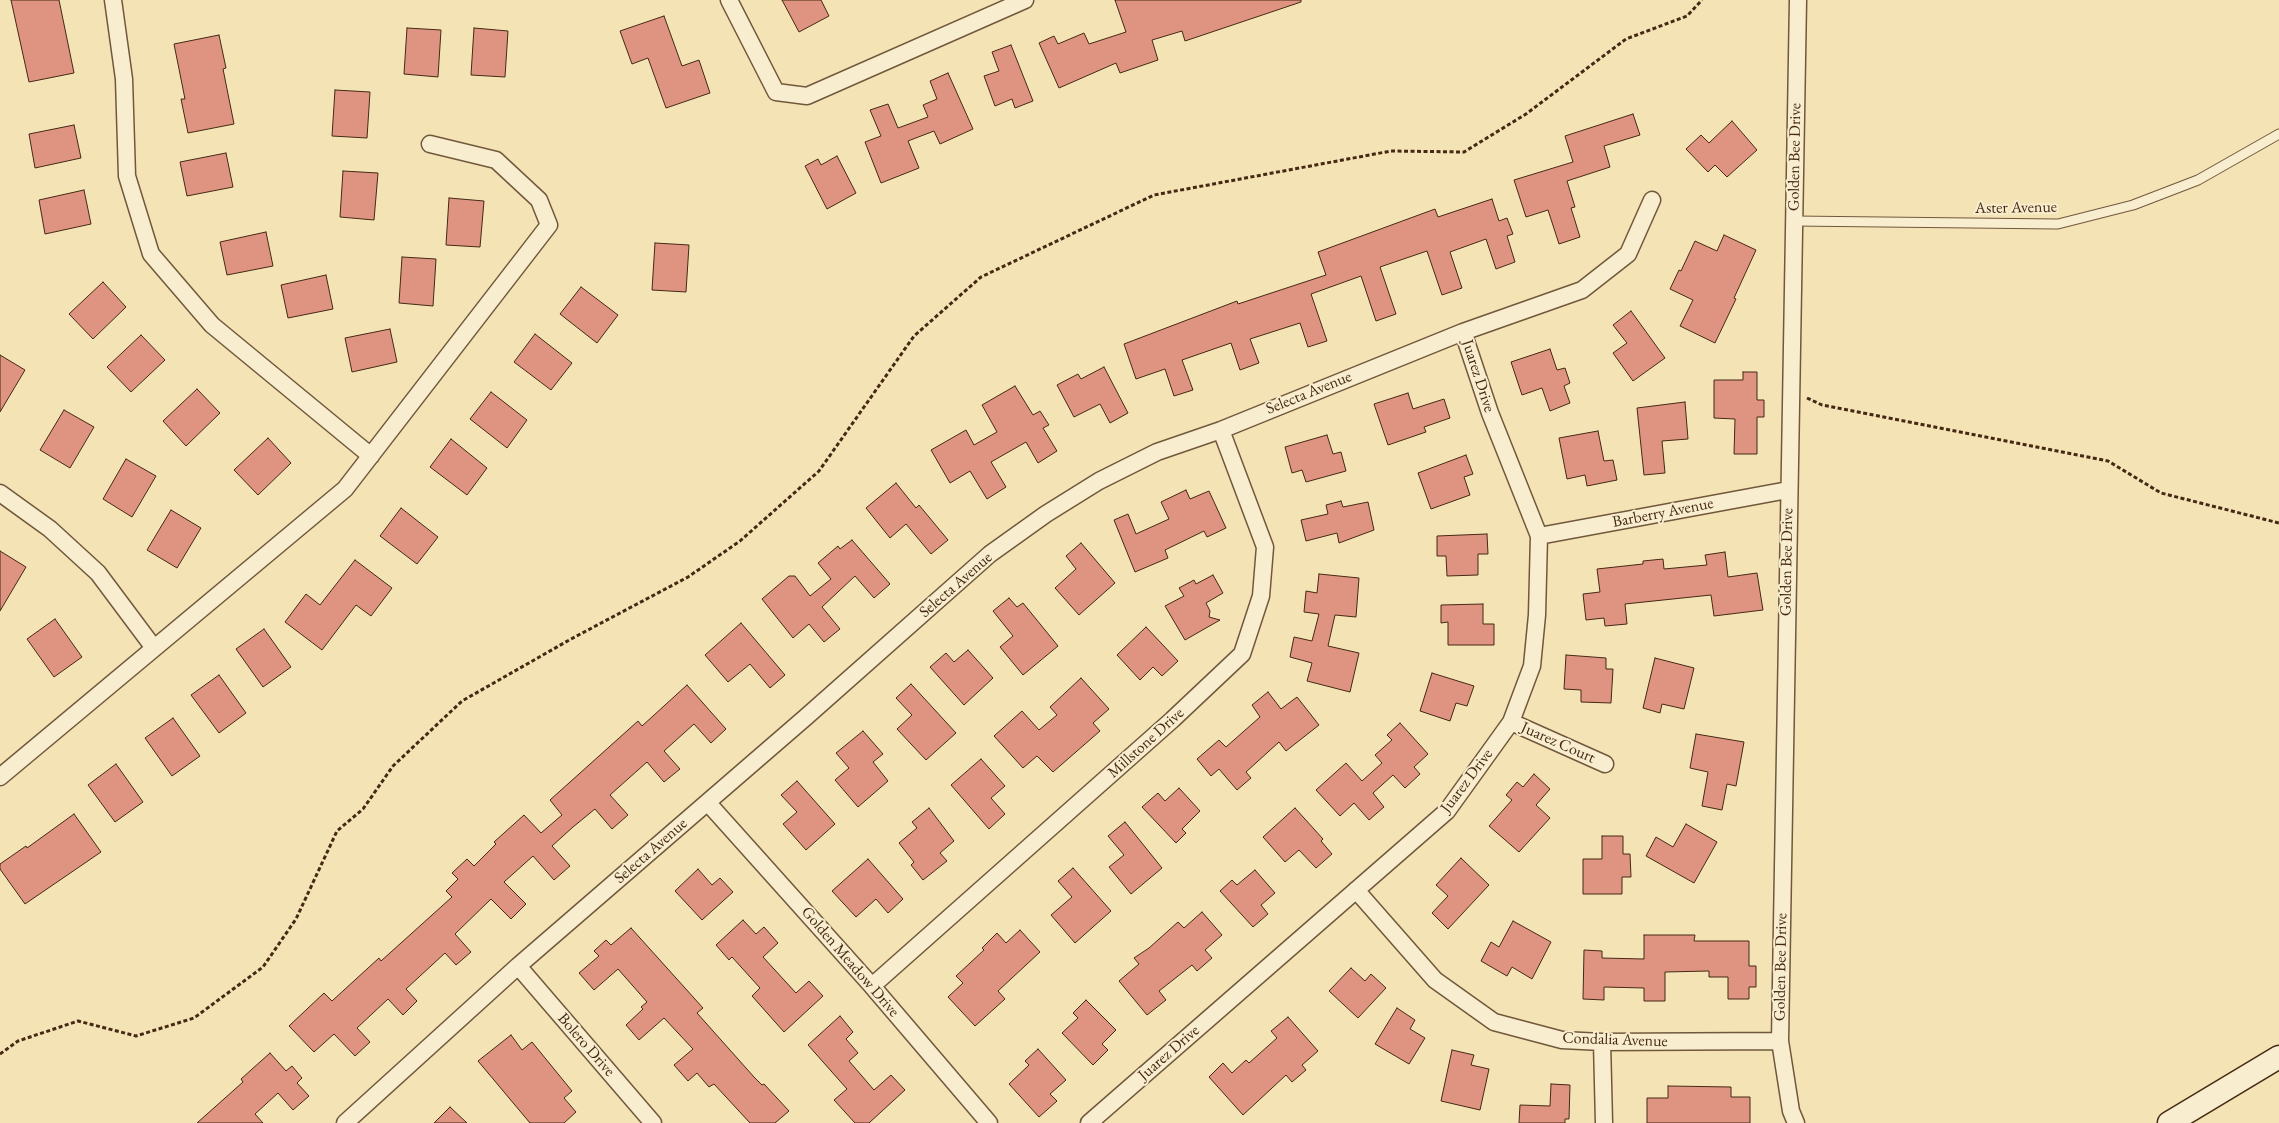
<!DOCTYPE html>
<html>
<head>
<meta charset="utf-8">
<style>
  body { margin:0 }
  canvas { display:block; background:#f4e3b4 }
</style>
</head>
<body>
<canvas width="2279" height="1123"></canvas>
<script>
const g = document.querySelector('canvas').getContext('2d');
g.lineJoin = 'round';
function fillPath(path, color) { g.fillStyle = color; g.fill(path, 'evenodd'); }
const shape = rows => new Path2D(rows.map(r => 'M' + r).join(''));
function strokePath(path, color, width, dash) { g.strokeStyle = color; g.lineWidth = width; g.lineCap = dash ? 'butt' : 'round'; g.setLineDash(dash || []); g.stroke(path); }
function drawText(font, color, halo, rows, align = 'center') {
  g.font = font + ' "EB Garamond",serif'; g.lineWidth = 4; g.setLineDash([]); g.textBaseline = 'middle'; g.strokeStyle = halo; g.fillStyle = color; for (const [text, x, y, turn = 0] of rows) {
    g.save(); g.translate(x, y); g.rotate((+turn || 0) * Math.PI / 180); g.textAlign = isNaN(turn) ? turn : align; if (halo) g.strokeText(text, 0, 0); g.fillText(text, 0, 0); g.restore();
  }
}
const building = shape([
  [11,0,59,0,74,73,29,82,11,0],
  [782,0,821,0,829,16,799,32,782,0],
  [1115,0,1301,0,1301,2,1185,41,1182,31,1152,40,1158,60,1120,73,1116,63,1059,88,1039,43,1054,36,1058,44,1084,33,1089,44,1126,32,1115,0],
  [664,16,682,66,699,60,710,93,666,108,648,58,632,64,620,31,664,16],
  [407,28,441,30,438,77,404,74,407,28],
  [474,28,508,31,505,77,471,75,474,28],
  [219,35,226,68,223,69,234,124,188,133,181,99,185,99,174,44,219,35],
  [1011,45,1033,101,1015,108,1012,99,995,106,984,76,999,71,992,52,1011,45],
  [948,73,973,129,940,144,934,131,908,141,919,168,881,183,865,142,881,136,870,110,888,104,898,128,928,117,923,105,937,99,930,81,948,73],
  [335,90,370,92,367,138,332,136,335,90],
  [1633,114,1640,135,1604,146,1610,167,1567,181,1575,207,1571,208,1580,237,1559,244,1548,210,1526,217,1514,180,1573,162,1565,136,1633,114],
  [1732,121,1757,150,1727,177,1715,165,1708,172,1686,149,1701,135,1709,143,1732,121],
  [74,125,81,158,35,168,29,134,74,125],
  [226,153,233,187,187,196,180,162,226,153],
  [837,156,856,193,827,209,805,166,818,159,821,165,837,156],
  [343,171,378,173,374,220,340,217,343,171],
  [84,190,91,224,45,234,39,200,84,190],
  [449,198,484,201,480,247,446,245,449,198],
  [1492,199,1499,221,1507,218,1513,234,1507,236,1515,262,1496,269,1486,239,1450,252,1462,288,1442,295,1427,251,1380,267,1396,314,1376,321,1361,276,1311,294,1327,341,1308,347,1300,323,1250,339,1259,363,1240,370,1231,343,1182,360,1193,390,1174,396,1165,369,1136,379,1124,344,1237,301,1238,304,1326,275,1318,252,1435,209,1438,217,1492,199],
  [266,232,273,266,227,275,220,242,266,232],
  [1724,235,1756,250,1734,298,1736,299,1715,343,1680,326,1693,300,1670,289,1679,270,1681,271,1695,241,1717,251,1724,235],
  [655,243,689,245,686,292,652,290,655,243],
  [402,257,436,259,433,306,399,303,402,257],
  [326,275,333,309,288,318,281,285,326,275],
  [103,282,126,307,93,339,69,314,103,282],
  [581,287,618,315,597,343,560,314,581,287],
  [1631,311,1665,358,1633,381,1613,353,1627,343,1613,325,1631,311],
  [390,329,397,362,352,372,345,338,390,329],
  [535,334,572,363,551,390,514,362,535,334],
  [141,335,165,360,131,392,107,367,141,335],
  [1550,349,1557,370,1565,368,1570,383,1564,386,1570,403,1550,411,1542,388,1522,395,1511,362,1550,349],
  [0,355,25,370,0,412,0,355],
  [1104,367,1128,413,1110,423,1100,404,1074,417,1057,385,1078,374,1081,379,1104,367],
  [1743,372,1757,372,1757,400,1764,400,1764,417,1757,417,1757,454,1734,454,1735,419,1714,418,1714,380,1743,380,1743,372],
  [1015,386,1033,415,1040,411,1049,425,1043,428,1057,451,1038,463,1026,442,991,462,1006,487,987,499,970,471,950,483,931,450,966,430,974,445,997,432,982,405,1015,386],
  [197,389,220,413,186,446,163,421,197,389],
  [491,392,527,420,507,448,470,419,491,392],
  [1408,393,1413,409,1444,399,1450,418,1424,427,1426,432,1388,445,1374,404,1408,393],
  [1685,402,1688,439,1662,441,1665,473,1644,475,1637,408,1685,402],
  [64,410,94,427,70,468,40,450,64,410],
  [1598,431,1604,461,1613,460,1617,480,1587,486,1585,475,1567,479,1559,438,1598,431],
  [1327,435,1333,454,1341,452,1346,471,1306,482,1302,470,1292,473,1285,447,1327,435],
  [268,438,291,463,258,495,234,470,268,438],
  [451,439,487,468,467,495,430,467,451,439],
  [1466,455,1473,474,1464,477,1470,495,1431,509,1418,473,1466,455],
  [126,459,156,476,132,517,103,499,126,459],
  [896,483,916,508,919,505,948,540,931,554,906,524,890,538,866,508,896,483],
  [1186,490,1190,499,1209,491,1226,528,1207,537,1204,531,1165,550,1168,558,1135,572,1114,520,1128,514,1136,534,1169,519,1161,502,1186,490],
  [1341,501,1343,507,1368,502,1374,530,1339,543,1337,533,1306,541,1301,520,1328,514,1326,505,1341,501],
  [401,508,438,537,417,564,380,536,401,508],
  [171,510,201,528,177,568,147,550,171,510],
  [1487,534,1488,554,1478,554,1478,575,1447,576,1446,556,1437,556,1437,536,1487,534],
  [852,540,890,584,874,598,855,576,822,607,840,629,824,642,809,624,793,638,762,599,789,576,795,576,810,596,831,579,818,563,838,546,840,549,852,540],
  [1081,543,1115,583,1079,615,1055,588,1076,569,1066,556,1081,543],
  [0,551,26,567,0,611,0,551],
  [1725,552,1728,577,1757,573,1763,610,1714,616,1711,595,1625,604,1627,624,1605,626,1604,618,1586,620,1583,594,1600,592,1597,569,1643,564,1643,561,1663,559,1664,569,1707,565,1705,555,1725,552],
  [355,560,392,588,371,616,356,605,322,650,285,622,306,594,320,605,355,560],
  [1319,574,1359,578,1356,617,1335,615,1328,646,1359,653,1350,692,1307,681,1312,663,1290,657,1294,637,1312,641,1319,614,1304,612,1306,591,1317,593,1319,574],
  [1213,575,1223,593,1206,603,1210,611,1209,617,1220,620,1185,640,1165,606,1184,596,1179,588,1194,580,1196,584,1213,575],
  [1009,598,1017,607,1023,603,1058,646,1023,675,1000,647,1013,636,993,611,1009,598],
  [1483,604,1483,624,1494,624,1494,645,1448,645,1448,622,1441,623,1441,605,1483,604],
  [55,619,82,657,54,677,27,639,55,619],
  [741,623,785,675,770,688,750,664,728,682,705,655,741,623],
  [1146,627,1178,661,1162,676,1153,667,1140,680,1117,655,1146,627],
  [264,629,291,667,263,687,236,649,264,629],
  [968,650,993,678,964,705,930,667,946,653,954,662,968,650],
  [1566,655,1606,658,1606,669,1613,669,1611,703,1581,702,1581,690,1564,689,1566,655],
  [1655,658,1694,668,1684,709,1662,704,1660,713,1643,708,1655,658],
  [1432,673,1474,686,1467,706,1456,703,1450,721,1420,711,1432,673],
  [219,675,246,713,219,733,191,695,219,675],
  [1081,678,1109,709,1093,723,1100,731,1053,772,1037,756,1023,768,994,736,1022,711,1039,730,1057,715,1050,707,1081,678],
  [911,684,956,733,926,760,897,729,912,715,896,698,911,684],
  [687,685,726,729,711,743,694,724,664,751,680,769,664,782,647,762,610,795,628,815,612,829,595,809,573,827,552,846,570,866,554,880,533,856,504,882,526,904,511,919,491,899,455,934,471,952,456,965,445,953,406,989,417,1001,403,1015,388,999,357,1028,370,1042,355,1056,334,1034,314,1052,289,1026,324,993,332,1001,379,958,381,961,452,897,446,891,458,879,452,873,467,859,474,866,496,844,494,842,524,815,541,833,562,815,550,800,638,721,642,726,687,685],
  [1268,692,1281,709,1297,697,1319,725,1286,751,1279,742,1246,772,1251,778,1237,790,1219,769,1211,776,1197,759,1219,740,1226,747,1260,717,1252,705,1268,692],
  [173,718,200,756,172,776,145,738,173,718],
  [1400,723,1428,754,1414,767,1420,774,1405,788,1393,775,1373,793,1384,807,1369,820,1354,803,1340,816,1316,790,1346,763,1362,781,1382,763,1375,755,1392,740,1387,735,1400,723],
  [863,731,883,754,873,762,888,781,858,807,835,780,849,768,836,753,863,731],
  [1696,734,1744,742,1736,786,1727,784,1722,810,1702,806,1708,772,1690,768,1696,734],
  [981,759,1005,786,991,798,1005,814,989,829,951,785,981,759],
  [116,764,143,802,115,822,88,785,116,764],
  [1534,774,1550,789,1536,805,1550,818,1519,852,1489,826,1512,800,1506,795,1517,782,1523,787,1534,774],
  [797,781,835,824,806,850,783,824,797,812,781,795,797,781],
  [1179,788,1200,811,1182,829,1186,833,1176,843,1142,807,1158,793,1165,801,1179,788],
  [929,808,954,841,940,853,947,861,923,880,911,865,914,862,899,843,917,828,912,822,929,808],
  [1295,808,1323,839,1321,841,1332,854,1316,868,1299,850,1285,862,1263,837,1295,808],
  [74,814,101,852,25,904,0,869,0,864,26,846,27,848,74,814],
  [1125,822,1162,868,1131,894,1109,867,1124,855,1108,836,1125,822],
  [1686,824,1717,842,1694,883,1646,856,1656,837,1673,847,1686,824],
  [1602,836,1623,836,1623,854,1630,854,1631,877,1622,877,1622,894,1583,894,1583,859,1602,859,1602,836],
  [1461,858,1489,885,1448,929,1432,913,1448,896,1436,885,1461,858],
  [868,859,903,899,888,913,876,899,856,917,832,891,868,859],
  [1073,868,1111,911,1075,943,1051,915,1072,897,1058,881,1073,868],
  [698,869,712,885,720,878,733,892,702,920,675,891,698,869],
  [1255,870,1275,893,1261,905,1268,914,1253,927,1220,891,1232,880,1237,885,1255,870],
  [1202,912,1222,935,1205,950,1212,958,1197,971,1192,965,1159,991,1166,1000,1147,1015,1119,981,1139,964,1134,958,1149,948,1178,922,1184,928,1202,912],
  [743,920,756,934,764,927,778,943,763,957,796,993,809,981,823,996,784,1032,752,996,760,988,732,957,729,960,716,945,743,920],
  [1513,921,1551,942,1532,979,1512,967,1507,976,1481,961,1491,942,1499,947,1513,921],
  [631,928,703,1008,697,1013,754,1077,762,1085,764,1084,789,1111,775,1123,750,1123,714,1084,709,1087,697,1073,688,1081,674,1065,693,1049,664,1018,639,1040,626,1025,643,1009,641,1007,647,1002,618,969,594,990,579,973,599,956,594,951,606,940,611,945,631,928],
  [1020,930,1040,952,998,991,1005,999,975,1026,948,997,963,983,956,976,984,950,982,948,997,933,1006,943,1020,930],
  [1644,935,1695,935,1694,941,1749,941,1749,966,1756,966,1756,987,1749,987,1749,999,1728,999,1728,977,1709,977,1709,971,1665,972,1665,1001,1644,1001,1644,988,1604,987,1604,1000,1583,999,1584,950,1602,951,1602,958,1644,959,1644,935],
  [1351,968,1365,981,1371,974,1386,988,1358,1018,1329,991,1351,968],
  [1086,1000,1116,1030,1102,1044,1108,1050,1093,1065,1062,1033,1078,1018,1073,1013,1086,1000],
  [1397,1008,1415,1020,1410,1029,1425,1038,1409,1064,1375,1044,1397,1008],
  [840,1016,853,1032,846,1039,858,1053,849,1061,874,1090,891,1075,905,1090,869,1123,855,1123,834,1100,847,1089,808,1045,840,1016],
  [1288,1017,1318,1051,1302,1065,1306,1070,1292,1082,1286,1075,1243,1115,1209,1077,1223,1063,1232,1073,1246,1060,1249,1063,1277,1038,1271,1031,1288,1017],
  [511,1035,522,1050,532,1042,572,1091,564,1098,576,1112,564,1123,530,1123,478,1061,511,1035],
  [1038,1049,1066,1080,1050,1094,1057,1101,1039,1117,1009,1084,1029,1065,1025,1061,1038,1049],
  [1452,1050,1474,1055,1471,1065,1489,1069,1480,1110,1441,1101,1452,1050],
  [270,1053,286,1071,292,1066,302,1078,297,1083,309,1096,293,1110,278,1093,255,1114,263,1123,197,1123,243,1082,241,1079,270,1053],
  [1551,1084,1570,1085,1569,1119,1565,1119,1565,1123,1519,1123,1520,1105,1550,1106,1551,1084],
  [1668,1086,1731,1087,1731,1097,1750,1097,1750,1123,1647,1123,1647,1098,1668,1098,1668,1086],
  [450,1107,467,1123,434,1123,450,1107]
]);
const path = shape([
  [1807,398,1822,405,2108,461,2161,493,2279,523],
  [0,1054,18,1041,78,1021,136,1036,194,1018,263,967,296,919,337,831,363,809,393,766,462,701,571,639,688,577,740,541,819,471,914,336,981,277,1154,195,1391,151,1464,152,1526,114,1626,39,1687,16,1702,0]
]);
const lane = shape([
  [1794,221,2058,224,2133,205,2198,180,2279,134]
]);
const street = shape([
  [113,0,124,79,127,176,151,254,212,325,371,456],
  [729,0,776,92,807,96,1025,0],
  [0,493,50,529,98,573,154,648],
  [1539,536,1788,490],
  [1511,722,1605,764],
  [0,777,345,489,549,225,539,200,496,160,430,144],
  [708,803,872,986,989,1123],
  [1356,890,1435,980,1494,1022,1562,1040,1602,1042,1780,1041],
  [518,966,653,1123],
  [872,986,1172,720,1242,654,1261,596,1265,547,1221,430],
  [1602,1042,1604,1123],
  [345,1123,518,966,806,717,990,554,1046,514,1099,481,1157,452,1221,430,1463,332,1582,290,1628,254,1652,200],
  [1089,1123,1447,811,1511,722,1532,666,1537,615,1539,536,1490,413,1463,332],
  [1796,1123,1791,1111,1780,1041,1798,0]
]);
const secondary = shape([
  [2169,1123,2279,1057]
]);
const streetNames = [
  ["Golden Bee Drive",1795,157,-89],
  ["Aster Avenue",2016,208,-1],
  ["Juarez Drive",1478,376,72],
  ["Selecta Avenue",1309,393,-22],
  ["Barberry Avenue",1663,513,-11],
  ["Golden Bee Drive",1787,562,-89],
  ["Selecta Avenue",956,585,-41],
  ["Millstone Drive",1146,743,-42],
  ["Juarez Court",1558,743,24],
  ["Juarez Drive",1467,781,-53],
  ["Selecta Avenue",651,851,-41],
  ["Golden Meadow Drive",850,962,49],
  ["Golden Bee Drive",1781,967,-89],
  ["Condalia Avenue",1615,1040,2],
  ["Bolero Drive",586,1045,49],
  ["Juarez Drive",1169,1053,-41]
];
fillPath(building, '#de9481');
strokePath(building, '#452914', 1);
strokePath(lane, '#71583c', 11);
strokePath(street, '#71583c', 19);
strokePath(secondary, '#452914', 25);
strokePath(path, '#452914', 3, [4, 2.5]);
strokePath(lane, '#f8edce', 9);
strokePath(street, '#f8edce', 16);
strokePath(secondary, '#f8edce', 22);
drawText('16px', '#452914', '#f8edce', streetNames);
</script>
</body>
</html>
